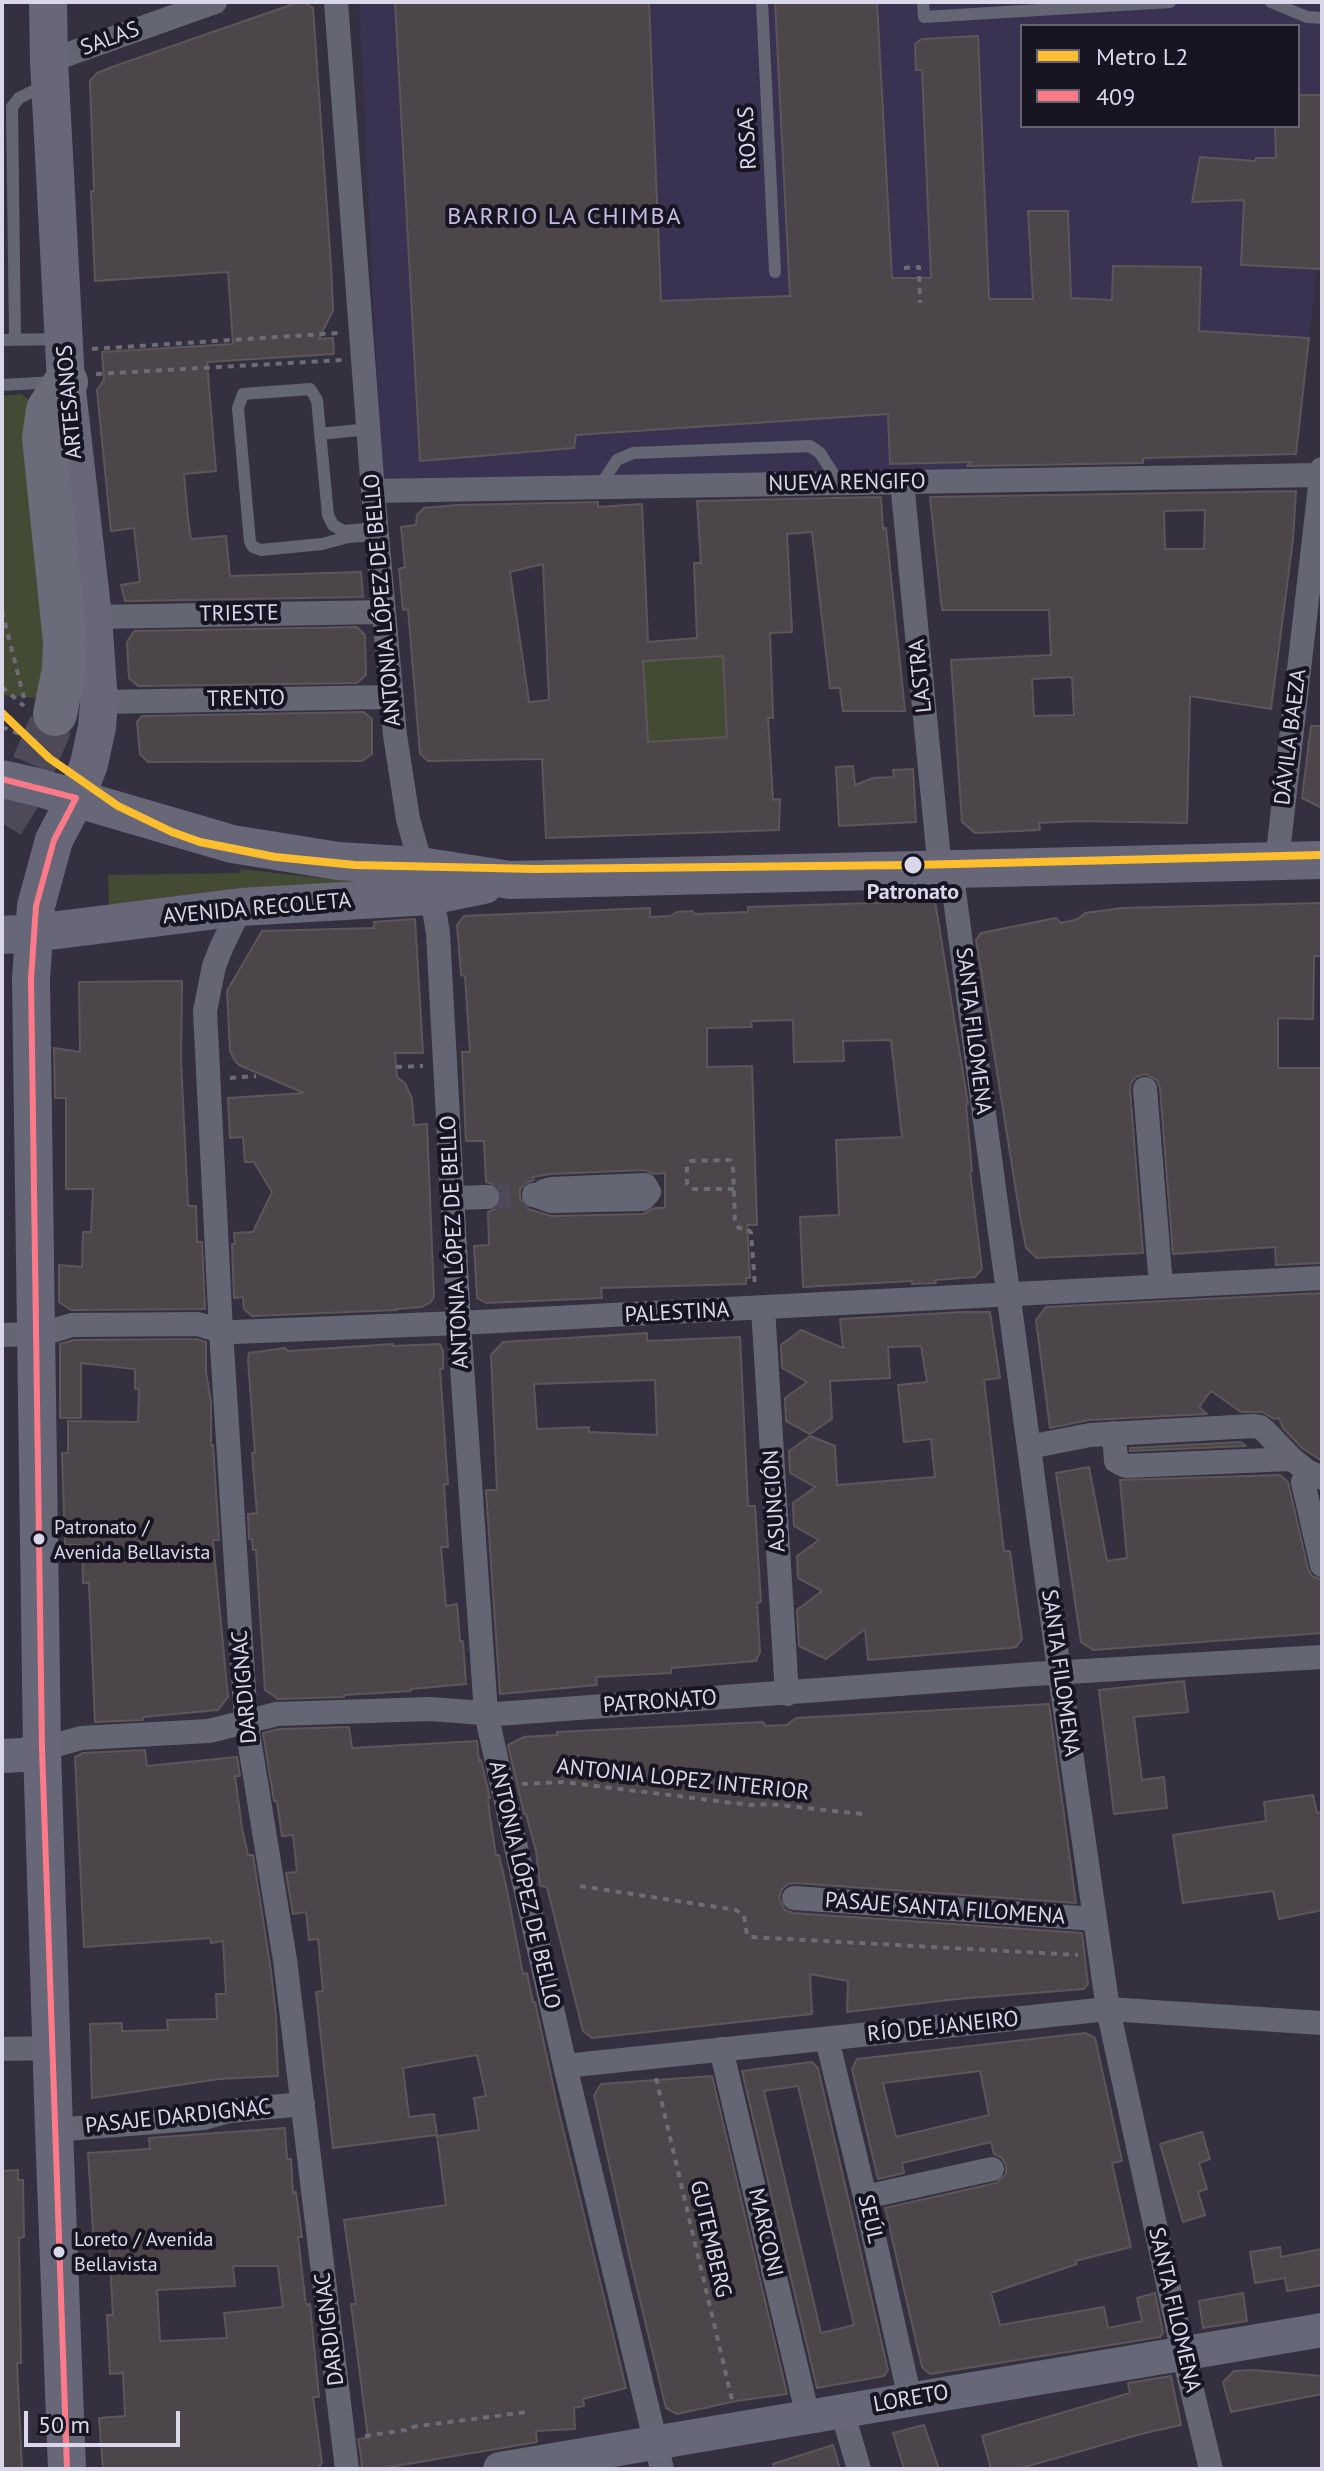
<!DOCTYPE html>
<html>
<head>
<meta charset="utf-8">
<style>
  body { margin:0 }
  #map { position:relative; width:1324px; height:2471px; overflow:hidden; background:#343040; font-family:"PT Sans",sans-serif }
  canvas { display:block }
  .frame { position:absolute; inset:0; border:4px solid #dad7e9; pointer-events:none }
  .legend { position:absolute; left:1020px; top:24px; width:280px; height:104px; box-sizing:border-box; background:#181522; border:2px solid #666372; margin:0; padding:10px 14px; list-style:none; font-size:24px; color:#dad7e9 }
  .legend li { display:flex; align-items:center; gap:16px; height:40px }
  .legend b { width:40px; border:2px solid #666372 }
  .scale { position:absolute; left:24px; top:2411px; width:156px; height:36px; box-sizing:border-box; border:4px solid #dad7e9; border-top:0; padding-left:10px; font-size:24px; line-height:28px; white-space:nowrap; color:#dad7e9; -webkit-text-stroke:6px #181522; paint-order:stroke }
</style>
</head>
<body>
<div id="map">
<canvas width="1324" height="2471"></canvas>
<div class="frame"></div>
<ul class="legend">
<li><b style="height:10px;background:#ffbe2e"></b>Metro L2</li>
<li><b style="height:10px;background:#fe7a88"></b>409</li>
</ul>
<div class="scale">50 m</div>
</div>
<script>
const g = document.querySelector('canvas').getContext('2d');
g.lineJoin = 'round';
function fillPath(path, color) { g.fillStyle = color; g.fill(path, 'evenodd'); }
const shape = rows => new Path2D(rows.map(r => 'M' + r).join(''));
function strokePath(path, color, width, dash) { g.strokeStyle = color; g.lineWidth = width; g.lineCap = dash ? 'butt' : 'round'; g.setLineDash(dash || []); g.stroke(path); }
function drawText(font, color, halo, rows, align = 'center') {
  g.font = font + ' "PT Sans",sans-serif'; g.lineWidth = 8; g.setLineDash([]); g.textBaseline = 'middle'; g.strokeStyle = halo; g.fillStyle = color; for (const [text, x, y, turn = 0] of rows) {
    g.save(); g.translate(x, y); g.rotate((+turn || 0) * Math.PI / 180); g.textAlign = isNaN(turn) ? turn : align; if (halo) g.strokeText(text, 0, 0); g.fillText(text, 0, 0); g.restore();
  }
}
const built = shape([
  [359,2,1322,2,1322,222,1296,454,891,473,382,485],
  [1022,26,1298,26,1298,126,1022,126]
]);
const green = shape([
  [21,394,32,402,46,699,2,695,2,396],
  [723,656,727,737,647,742,643,661],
  [241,869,319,878,399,880,109,906,108,875,240,873]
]);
const building = shape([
  [299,2,304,2,313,8,331,266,333,310,319,339,333,338,334,354,207,362,216,471,184,474,188,519,191,539,226,536,230,576,361,572,363,597,125,601,121,585,140,582,134,528,111,531,97,390,104,380,102,352,233,344,228,272,95,281,91,191,94,191,90,81,97,73,112,67,299,2],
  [395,2,649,2,661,301,790,296,775,2,877,2,892,278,931,278,922,70,916,70,915,44,922,39,978,36,989,299,1033,299,1028,211,1068,211,1071,298,1112,300,1113,266,1201,267,1199,331,1309,338,1296,454,1143,458,1143,463,967,466,972,462,890,464,888,414,576,435,574,448,420,461,395,2],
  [1298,95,1322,95,1322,269,1241,265,1244,200,1192,202,1200,157,1255,161,1256,158,1276,158,1275,126,1298,126,1298,95],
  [1296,491,1293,539,1271,709,1190,696,1187,823,1078,821,1039,823,1040,830,975,833,962,822,951,660,1051,655,1049,610,942,610,930,497,1296,491],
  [1205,510,1204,549,1165,549,1164,511,1205,510],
  [1072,677,1074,715,1034,716,1032,679,1072,677],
  [881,497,883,529,886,528,905,711,843,711,840,688,830,688,812,532,787,534,792,632,770,633,773,718,768,718,773,800,780,799,779,830,546,838,542,759,428,761,420,754,408,609,403,610,399,569,405,567,401,527,416,525,417,515,424,508,457,505,598,502,598,507,642,504,648,642,697,638,694,563,701,563,697,501,881,497],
  [543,564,549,700,529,702,510,572,543,564],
  [723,656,727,737,648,742,643,661,723,656],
  [357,627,365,635,366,675,357,683,138,686,129,678,127,642,134,631,357,627],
  [364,712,372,719,372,754,362,761,148,762,140,754,137,722,142,716,364,712],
  [1311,726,1322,726,1322,808,1302,798,1311,726],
  [853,766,855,785,873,778,894,777,893,770,913,769,916,822,839,826,836,767,853,766],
  [935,901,968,1104,966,1104,972,1171,970,1171,982,1269,975,1277,935,1280,936,1283,912,1284,912,1281,803,1287,800,1217,839,1215,836,1140,902,1137,891,1040,843,1041,844,1061,794,1062,793,1020,751,1021,752,1027,707,1028,707,1067,752,1066,757,1225,747,1225,750,1278,746,1278,746,1284,601,1288,602,1298,486,1303,477,1298,474,1246,489,1245,488,1212,495,1209,502,1197,499,1189,493,1184,486,1182,484,1141,466,1141,462,1052,470,1052,465,976,461,975,457,925,464,916,650,908,650,917,670,916,677,912,692,911,695,914,748,912,748,907,935,901],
  [645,1170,654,1174,665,1173,665,1208,655,1208,643,1214,551,1216,528,1209,520,1198,520,1189,525,1183,534,1180,533,1177,550,1174,645,1170],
  [1322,903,1322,956,1314,956,1313,1019,1278,1018,1278,1068,1322,1068,1322,1263,1276,1265,1275,1247,1173,1254,1160,1088,1157,1080,1145,1074,1136,1077,1131,1083,1130,1090,1143,1253,1037,1258,1026,1248,1020,1216,976,940,981,933,1056,918,1061,923,1078,919,1085,913,1122,908,1322,903],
  [415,919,423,1053,395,1053,397,1077,405,1083,412,1099,414,1125,427,1124,434,1297,431,1302,422,1307,396,1309,397,1310,252,1316,244,1309,243,1297,234,1298,232,1244,235,1244,234,1233,253,1232,272,1192,254,1162,245,1162,243,1137,230,1138,228,1098,304,1093,239,1065,235,1061,230,1051,227,991,262,931,374,928,374,922,415,919],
  [182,981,181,1059,188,1206,196,1206,197,1242,202,1242,205,1309,71,1310,59,1302,59,1265,82,1267,83,1232,91,1232,93,1189,66,1189,66,1098,55,1098,54,1048,80,1052,79,982,182,981],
  [1322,1293,1322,1461,1302,1448,1283,1428,1279,1418,1274,1419,1262,1412,1241,1412,1211,1391,1199,1407,1207,1414,1089,1420,1050,1428,1036,1320,1046,1307,1322,1293],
  [962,1312,990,1312,1000,1378,984,1380,1004,1551,1010,1551,1022,1639,1016,1647,1010,1648,868,1660,865,1629,826,1659,799,1646,797,1610,822,1591,798,1578,797,1556,819,1540,794,1526,793,1503,815,1487,790,1473,789,1451,810,1436,835,1446,837,1485,935,1477,931,1439,904,1442,898,1385,927,1382,921,1346,888,1347,890,1378,830,1381,832,1419,810,1434,786,1421,785,1398,807,1382,782,1368,781,1345,801,1330,843,1348,840,1319,962,1312],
  [647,1333,647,1341,740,1337,748,1506,755,1506,761,1602,757,1603,760,1652,756,1661,671,1668,671,1673,596,1677,597,1685,500,1694,486,1490,497,1490,491,1355,503,1342,647,1333],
  [655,1380,657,1435,589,1432,589,1427,537,1429,534,1384,655,1380],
  [196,1339,206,1342,206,1372,211,1402,211,1445,213,1445,219,1540,213,1540,228,1697,218,1710,143,1717,143,1720,95,1722,89,1583,83,1583,82,1545,65,1545,62,1453,68,1453,68,1421,138,1422,139,1389,135,1389,135,1369,81,1363,81,1418,60,1418,60,1344,74,1340,196,1339],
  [393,1344,393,1346,440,1344,443,1351,443,1369,440,1369,448,1484,444,1485,448,1547,441,1547,446,1606,457,1604,460,1641,463,1641,466,1684,411,1689,411,1691,344,1695,344,1697,278,1699,265,1690,256,1550,253,1550,252,1539,249,1539,248,1514,257,1513,252,1453,255,1453,248,1360,249,1353,285,1348,288,1351,393,1344],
  [1241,1442,1246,1446,1130,1451,1130,1448,1241,1442],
  [1089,1467,1107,1561,1127,1558,1120,1480,1280,1475,1288,1482,1308,1569,1312,1576,1322,1580,1322,1633,1093,1650,1081,1642,1056,1473,1089,1467],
  [1184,1681,1188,1712,1134,1717,1142,1780,1164,1777,1167,1808,1114,1814,1099,1690,1184,1681],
  [1049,1704,1076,1903,795,1883,788,1884,782,1889,779,1898,785,1910,793,1913,1082,1933,1088,1984,1084,1989,957,1999,847,2012,848,1981,810,1974,812,2014,592,2038,583,2031,547,1887,540,1886,536,1851,526,1814,524,1814,508,1745,524,1737,557,1735,557,1732,763,1722,766,1726,787,1725,796,1718,1049,1704],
  [349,1727,352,1748,477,1741,479,1761,481,1760,490,1798,488,1798,490,1817,496,1855,499,1855,507,1890,523,1974,527,1973,533,2002,535,2002,558,2108,626,2388,583,2399,584,2406,574,2408,575,2429,536,2431,537,2442,378,2469,362,2469,361,2456,358,2439,368,2438,351,2304,356,2304,344,2220,446,2205,437,2136,479,2130,474,2098,486,2096,477,2055,403,2068,409,2117,434,2114,437,2135,333,2148,316,1992,323,1991,318,1939,309,1940,306,1912,293,1914,286,1873,297,1872,293,1835,282,1836,277,1801,274,1801,263,1733,279,1729,349,1727],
  [145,1750,147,1766,237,1757,240,1776,235,1776,242,1828,248,1855,253,1855,271,1971,276,2017,278,2076,219,2079,92,2098,90,2024,122,2023,122,2031,168,2030,167,2020,217,2019,216,1994,226,1994,223,1941,211,1943,210,1938,84,1947,75,1757,83,1753,145,1750],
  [1313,1795,1317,1813,1322,1812,1322,1910,1279,1919,1273,1891,1183,1903,1173,1835,1266,1821,1264,1802,1313,1795],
  [1085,2033,1095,2038,1122,2161,1112,2163,1131,2247,1075,2261,1077,2264,991,2293,1000,2325,1104,2307,1108,2328,1142,2321,1137,2298,1155,2293,1163,2333,1160,2337,930,2374,922,2367,885,2208,996,2183,1006,2174,1006,2165,1002,2158,994,2154,991,2142,902,2163,904,2173,878,2179,852,2069,857,2059,1085,2033],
  [980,2071,989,2115,896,2137,883,2083,980,2071],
  [812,2062,818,2068,888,2370,884,2376,817,2388,742,2071,812,2062],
  [798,2086,854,2325,821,2333,764,2091,798,2086],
  [712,2076,787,2394,736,2401,677,2414,666,2408,630,2259,594,2095,601,2084,712,2076],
  [285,2128,287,2159,291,2159,293,2193,296,2192,302,2237,298,2237,306,2305,310,2304,319,2397,313,2397,322,2463,317,2469,103,2469,99,2418,125,2416,123,2373,110,2374,107,2315,113,2315,109,2244,94,2245,88,2153,150,2149,149,2138,285,2128],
  [233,2266,278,2266,283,2307,224,2313,227,2338,160,2341,157,2290,235,2286,233,2266],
  [1202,2132,1210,2159,1199,2163,1207,2189,1198,2192,1205,2215,1183,2222,1160,2144,1202,2132],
  [18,2170,18,2180,23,2180,24,2237,19,2238,21,2363,17,2363,22,2469,2,2469,2,2171,18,2170],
  [1280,2247,1281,2257,1322,2249,1322,2285,1287,2291,1285,2278,1255,2283,1250,2252,1280,2247],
  [1243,2293,1247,2321,1203,2328,1199,2301,1243,2293],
  [1254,2370,1322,2376,1322,2394,1231,2412,1223,2382,1234,2371,1254,2370],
  [1171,2376,1181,2425,1141,2434,1018,2469,991,2469,982,2436,1130,2393,1128,2383,1171,2376],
  [924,2425,939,2469,904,2469,893,2433,924,2425],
  [833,2445,840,2469,774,2469,773,2464,833,2445]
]);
const streetTunnel = shape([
  [487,1197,534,1195]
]);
const highwayTunnel = shape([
  [2,823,23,790,55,714]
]);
const path = shape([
  [904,268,919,267,920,303],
  [92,349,339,333],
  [96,374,343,360],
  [2,611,24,698],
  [2,687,24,706],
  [2,727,37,741],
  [396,1067,423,1066],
  [230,1078,256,1076],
  [734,1189,693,1189,687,1184,687,1165,691,1161,730,1160,733,1165,735,1223,739,1228,748,1229,751,1233,755,1286],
  [522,1784,563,1782,750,1805,770,1804,862,1814],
  [580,1886,736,1910,744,1916,747,1935,751,1937,1078,1955],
  [656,2078,733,2404],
  [365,2436,406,2430,411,2427,527,2412]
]);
const lane = shape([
  [762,2,775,272],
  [923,2,924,17,1170,2],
  [1271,2,1307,17,1322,18],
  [2,340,59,339],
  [15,340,12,107,19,98,44,86],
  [2,385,55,382],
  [320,434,369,429],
  [599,487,617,460,633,453,810,446,820,453,839,483],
  [377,528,343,531,333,525,328,515,317,400,310,389,243,394,238,408,250,542,253,547,261,550,322,544,348,537,377,535]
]);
const street = shape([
  [336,2,373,491,395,735,408,819,435,915,438,933,459,1323,486,1713,565,2066,662,2469],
  [49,61,215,2],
  [902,482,940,870],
  [373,491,1321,475],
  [93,617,384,612],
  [99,702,392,697],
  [1277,861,1322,469],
  [951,869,1056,1648,1108,2009,1183,2353,1211,2469],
  [241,907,222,946,214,966,205,1011,221,1331,246,1721,285,1960,347,2469],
  [1145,1089,1161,1286],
  [534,1195,551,1201,643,1199,649,1192,645,1185,551,1189,544,1191,539,1195],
  [453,1198,487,1197],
  [763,1308,787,1694],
  [2,1335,42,1334,72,1325,198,1324,221,1331,235,1332,459,1323,1322,1278],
  [1114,1433,1116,1461,1126,1466,1292,1459],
  [1029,1447,1090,1435,1253,1426,1260,1427,1266,1432,1292,1459,1307,1471,1322,1478],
  [1307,1471,1303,1482,1322,1565],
  [42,1749,81,1738,209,1731,277,1714,430,1709,497,1714,1033,1674,1322,1657],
  [794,1898,1095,1919],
  [827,2039,865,2197,910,2399],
  [2,2049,52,2048],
  [721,2049,808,2417],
  [565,2066,1108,2009,1322,2023],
  [54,2130,204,2118,229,2111,303,2104],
  [865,2197,992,2169],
  [842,2411,859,2469]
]);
const secondary = shape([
  [2,1756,23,1755,42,1749],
  [500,2469,1322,2330]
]);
const primary = shape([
  [48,2,49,61,66,382,93,617,99,702,97,727,89,764,76,798,54,840,36,906,31,979,42,1749,54,2130,67,2469],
  [2,779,37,787,232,844,338,861,420,866,510,880,1322,860],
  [2,935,34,933,241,907,430,896,484,885]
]);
const highway = shape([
  [55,714,64,669,65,642,44,438,48,410,66,382]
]);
const bus1 = shape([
  [2,779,76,798,54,840,36,906,31,979,42,1749,67,2469]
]);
const metro1 = shape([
  [2,713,49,758,118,806,172,832,200,842,275,857,355,865,536,869,913,865,1322,855]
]);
const markers = [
  [913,865,10,"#dad7e9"],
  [39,1539,7,"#dad7e9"],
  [59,2252,7,"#dad7e9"]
];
const busNames = [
  ["Patronato /",54,1528],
  ["Avenida Bellavista",54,1553],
  ["Loreto / Avenida",74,2240],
  ["Bellavista",74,2265]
];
const streetNames = [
  ["SALAS",110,39,-20],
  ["ROSAS",748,138,-93],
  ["ARTESANOS",70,402,-95],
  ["NUEVA RENGIFO",847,483,-1],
  ["ANTONIA LÓPEZ DE BELLO",383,600,-95],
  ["TRIESTE",239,614,-1],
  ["LASTRA",921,676,-96],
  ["TRENTO",246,699,-1],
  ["DÁVILA BAEZA",1291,737,-83],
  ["AVENIDA RECOLETA",257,909,-5],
  ["SANTA FILOMENA",973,1031,83],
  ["ANTONIA LÓPEZ DE BELLO",455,1242,-93],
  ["PALESTINA",677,1313,-3],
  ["ASUNCIÓN",775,1501,-94],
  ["SANTA FILOMENA",1060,1673,82],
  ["DARDIGNAC",245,1687,-95],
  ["PATRONATO",660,1702,-4],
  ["ANTONIA LOPEZ INTERIOR",683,1780,6],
  ["ANTONIA LÓPEZ DE BELLO",524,1885,77],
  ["PASAJE SANTA FILOMENA",945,1909,4],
  ["RÍO DE JANEIRO",943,2027,-6],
  ["PASAJE DARDIGNAC",178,2117,-6],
  ["SEÚL",870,2219,77],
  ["MARCONI",765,2233,77],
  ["GUTEMBERG",710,2239,77],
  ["SANTA FILOMENA",1174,2310,77],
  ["DARDIGNAC",330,2329,-97],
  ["LORETO",911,2399,-10]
];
const stopNames = [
  ["Patronato",913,893]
];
const neighbourhoodNames = [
  ["BARRIO LA CHIMBA",565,217]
];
fillPath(built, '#393251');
fillPath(green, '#434b34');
fillPath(building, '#4c4549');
strokePath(building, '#5d5659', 2);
strokePath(streetTunnel, '#4d4959', 24, [24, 12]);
strokePath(highwayTunnel, '#4d4959', 44, [44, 22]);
strokePath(path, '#6b6c76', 4, [6, 6]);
strokePath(lane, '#656673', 12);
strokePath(street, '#656673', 24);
strokePath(secondary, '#676877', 34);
strokePath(primary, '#676777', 38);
strokePath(highway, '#6b6c79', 44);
strokePath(bus1, '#fe7a88', 6);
strokePath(metro1, '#ffbe2e', 8);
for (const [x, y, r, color] of markers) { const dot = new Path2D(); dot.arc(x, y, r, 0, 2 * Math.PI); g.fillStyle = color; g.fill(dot); strokePath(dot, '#181522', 3); }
drawText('20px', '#dad7e9', '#181522', busNames, 'left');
drawText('22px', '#dad7e9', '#181522', streetNames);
drawText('bold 22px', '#dad7e9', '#181522', stopNames);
g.letterSpacing = '2px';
drawText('24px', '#c4bde0', '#181522', neighbourhoodNames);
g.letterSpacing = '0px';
</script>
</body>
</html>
